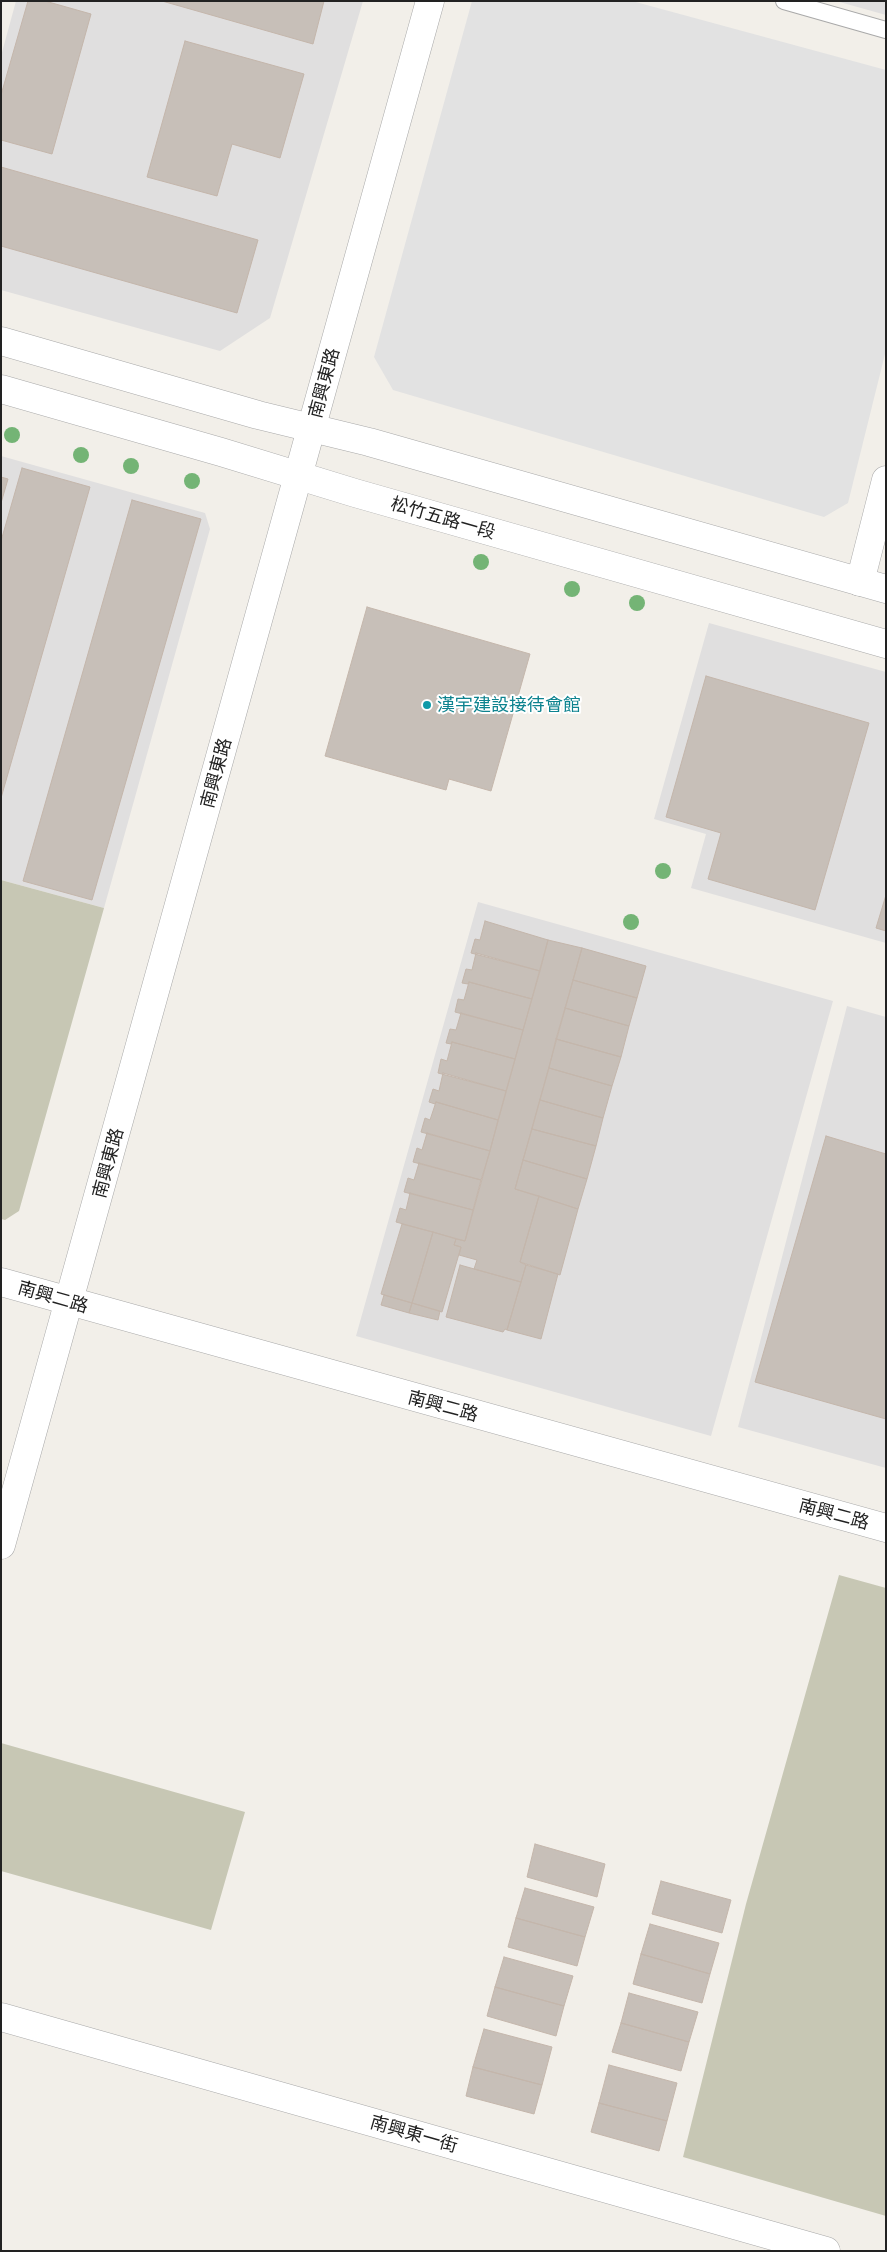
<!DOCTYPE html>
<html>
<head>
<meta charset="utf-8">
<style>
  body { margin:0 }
  #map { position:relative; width:887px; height:2252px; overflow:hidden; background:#f2efe9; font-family:Commissioner,sans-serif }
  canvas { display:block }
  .frame { position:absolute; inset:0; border:2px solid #222; pointer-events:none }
</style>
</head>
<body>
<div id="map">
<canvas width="887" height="2252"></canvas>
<div class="frame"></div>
</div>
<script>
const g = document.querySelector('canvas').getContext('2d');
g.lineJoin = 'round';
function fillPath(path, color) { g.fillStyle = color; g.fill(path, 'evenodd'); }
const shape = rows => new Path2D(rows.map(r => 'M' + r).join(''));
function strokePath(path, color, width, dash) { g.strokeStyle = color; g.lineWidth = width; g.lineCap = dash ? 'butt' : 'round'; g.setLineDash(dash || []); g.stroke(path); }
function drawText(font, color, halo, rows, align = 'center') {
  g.font = font + ' Commissioner,"Noto Sans TC",sans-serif'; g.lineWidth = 4; g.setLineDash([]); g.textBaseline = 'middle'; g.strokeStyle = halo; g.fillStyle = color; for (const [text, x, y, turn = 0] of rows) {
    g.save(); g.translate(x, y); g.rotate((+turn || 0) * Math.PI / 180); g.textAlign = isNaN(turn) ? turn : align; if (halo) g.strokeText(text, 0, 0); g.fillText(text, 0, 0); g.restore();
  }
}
const residential = shape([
  [16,1,363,1,270,318,220,351,1,290,1,56],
  [836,1,886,1,886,15],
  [1,456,205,513,210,529,104,908,1,880],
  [709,623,886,672,886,943,691,888,706,834,654,819],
  [478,902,833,1001,711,1436,356,1336],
  [847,1006,886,1017,886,1468,738,1427]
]);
const construction = shape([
  [1,880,104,908,19,1211,5,1220,1,1219],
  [839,1575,886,1588,886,2216,683,2157,746,1904],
  [1,1743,245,1812,211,1930,1,1871]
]);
const parking = shape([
  [472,1,632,1,886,70,886,350,848,503,824,517,393,390,374,357]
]);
const building = shape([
  [28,1,45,1,91,14,52,154,1,140,1,95,28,1],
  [162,1,324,1,313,44,162,1],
  [185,41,304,74,280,158,232,144,217,196,147,177,185,41],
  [1,167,258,240,237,313,1,246,1,167],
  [22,468,90,487,1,798,1,541,22,468],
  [1,477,8,479,1,503,1,477],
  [132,500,201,519,92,900,23,881,132,500],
  [367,607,530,654,491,791,449,779,446,790,325,756,367,607],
  [706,676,869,723,815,910,708,879,721,833,666,817,706,676],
  [886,895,886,931,876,928,886,895],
  [485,921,548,940,540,971,471,953,475,939,480,940,485,921],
  [548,940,582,948,515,1189,539,1196,520,1262,526,1265,521,1282,474,1269,477,1260,459,1255,461,1247,454,1245,456,1239,465,1241,548,940],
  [582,948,646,966,637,998,573,980,582,948],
  [476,953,540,971,532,999,469,982,468,984,462,983,466,969,472,970,476,953],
  [573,980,637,998,629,1026,565,1008,573,980],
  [469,982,532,999,523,1030,455,1012,458,999,464,1000,469,982],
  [565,1008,629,1026,621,1057,556,1039,565,1008],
  [461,1013,523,1030,515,1059,452,1042,451,1044,446,1043,450,1029,456,1030,461,1013],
  [556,1039,621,1057,612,1086,549,1068,556,1039],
  [452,1042,515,1059,506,1091,438,1073,441,1059,447,1061,452,1042],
  [549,1068,612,1086,603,1118,540,1100,549,1068],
  [443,1073,506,1091,498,1120,436,1102,435,1104,429,1102,433,1089,439,1091,443,1073],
  [540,1100,603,1118,596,1146,532,1129,540,1100],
  [436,1102,498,1120,490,1151,421,1132,425,1118,430,1120,436,1102],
  [532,1129,596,1146,587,1179,523,1160,532,1129],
  [427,1133,490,1151,481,1180,413,1162,417,1148,422,1150,427,1133],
  [826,1136,886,1154,886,1419,755,1382,826,1136],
  [523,1160,587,1179,578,1209,515,1189,523,1160],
  [419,1163,481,1180,473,1210,404,1192,408,1178,414,1180,419,1163],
  [410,1193,473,1210,465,1241,396,1222,400,1208,406,1210,410,1193],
  [539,1196,578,1209,560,1275,520,1262,539,1196],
  [402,1224,433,1232,412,1303,381,1294,402,1224],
  [433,1232,456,1239,454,1245,461,1247,442,1312,412,1303,433,1232],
  [460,1265,521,1282,507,1330,505,1329,503,1332,446,1317,460,1265],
  [526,1265,558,1274,541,1339,507,1330,526,1265],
  [384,1295,412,1303,409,1313,381,1305,384,1295],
  [412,1303,440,1311,438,1320,409,1313,412,1303],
  [535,1844,605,1864,597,1897,527,1877,535,1844],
  [661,1881,731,1900,722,1933,652,1914,661,1881],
  [525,1888,594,1907,585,1937,516,1918,525,1888],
  [516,1918,585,1937,577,1966,508,1947,516,1918],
  [650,1924,719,1943,710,1974,641,1954,650,1924],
  [641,1954,710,1974,702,2003,633,1984,641,1954],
  [504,1957,573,1976,564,2006,495,1987,504,1957],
  [495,1987,564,2006,556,2036,487,2016,495,1987],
  [629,1993,698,2012,689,2042,621,2023,629,1993],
  [621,2023,689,2042,681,2071,612,2052,621,2023],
  [484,2029,552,2047,542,2085,473,2067,484,2029],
  [609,2065,677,2083,667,2121,599,2103,609,2065],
  [473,2067,542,2085,534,2114,466,2096,473,2067],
  [599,2103,667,2121,659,2151,591,2132,599,2103]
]);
const service = shape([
  [784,1,886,30]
]);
const minor = shape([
  [860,582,886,480],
  [1,1545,430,1],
  [1,2017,826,2251]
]);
const tertiary = shape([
  [1,341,258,415,369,442,886,589],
  [1,389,221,452,355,493,886,644],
  [1,1282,886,1528]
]);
const trees = [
  [12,435],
  [81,455],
  [131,466],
  [192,481],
  [481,562],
  [572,589],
  [637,603],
  [663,871],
  [631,922]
];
const markers = [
  [427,705,5,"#0f9aa8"]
];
const streetNames = [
  ["南興東路",324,383,-75],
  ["松竹五路一段",443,518,16],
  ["南興東路",216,773,-75],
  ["南興東路",108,1163,-75],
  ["南興二路",53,1297,16],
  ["南興二路",443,1406,15],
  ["南興二路",834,1514,15],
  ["南興東一街",414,2134,16]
];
const cultureNames = [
  ["漢宇建設接待會館",437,705]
];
fillPath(residential, '#e0dfdf');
fillPath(construction, '#c7c7b4');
fillPath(parking, '#e2e2e2');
fillPath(building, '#c7bfb8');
strokePath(building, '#c4b6ab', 1);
strokePath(service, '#a9a9a9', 18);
strokePath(minor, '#a9a9a9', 29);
strokePath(tertiary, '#a9a9a9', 29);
strokePath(service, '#fff', 16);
strokePath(minor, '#fff', 28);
strokePath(tertiary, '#fff', 28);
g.fillStyle = '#74b475';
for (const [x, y] of trees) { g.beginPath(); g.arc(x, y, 8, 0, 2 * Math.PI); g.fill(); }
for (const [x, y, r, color] of markers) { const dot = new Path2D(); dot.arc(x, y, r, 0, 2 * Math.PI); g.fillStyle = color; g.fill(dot); strokePath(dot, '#fff', 2); }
drawText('18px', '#222', '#fff', streetNames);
drawText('18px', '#0d838f', '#fff', cultureNames, 'left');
</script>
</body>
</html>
